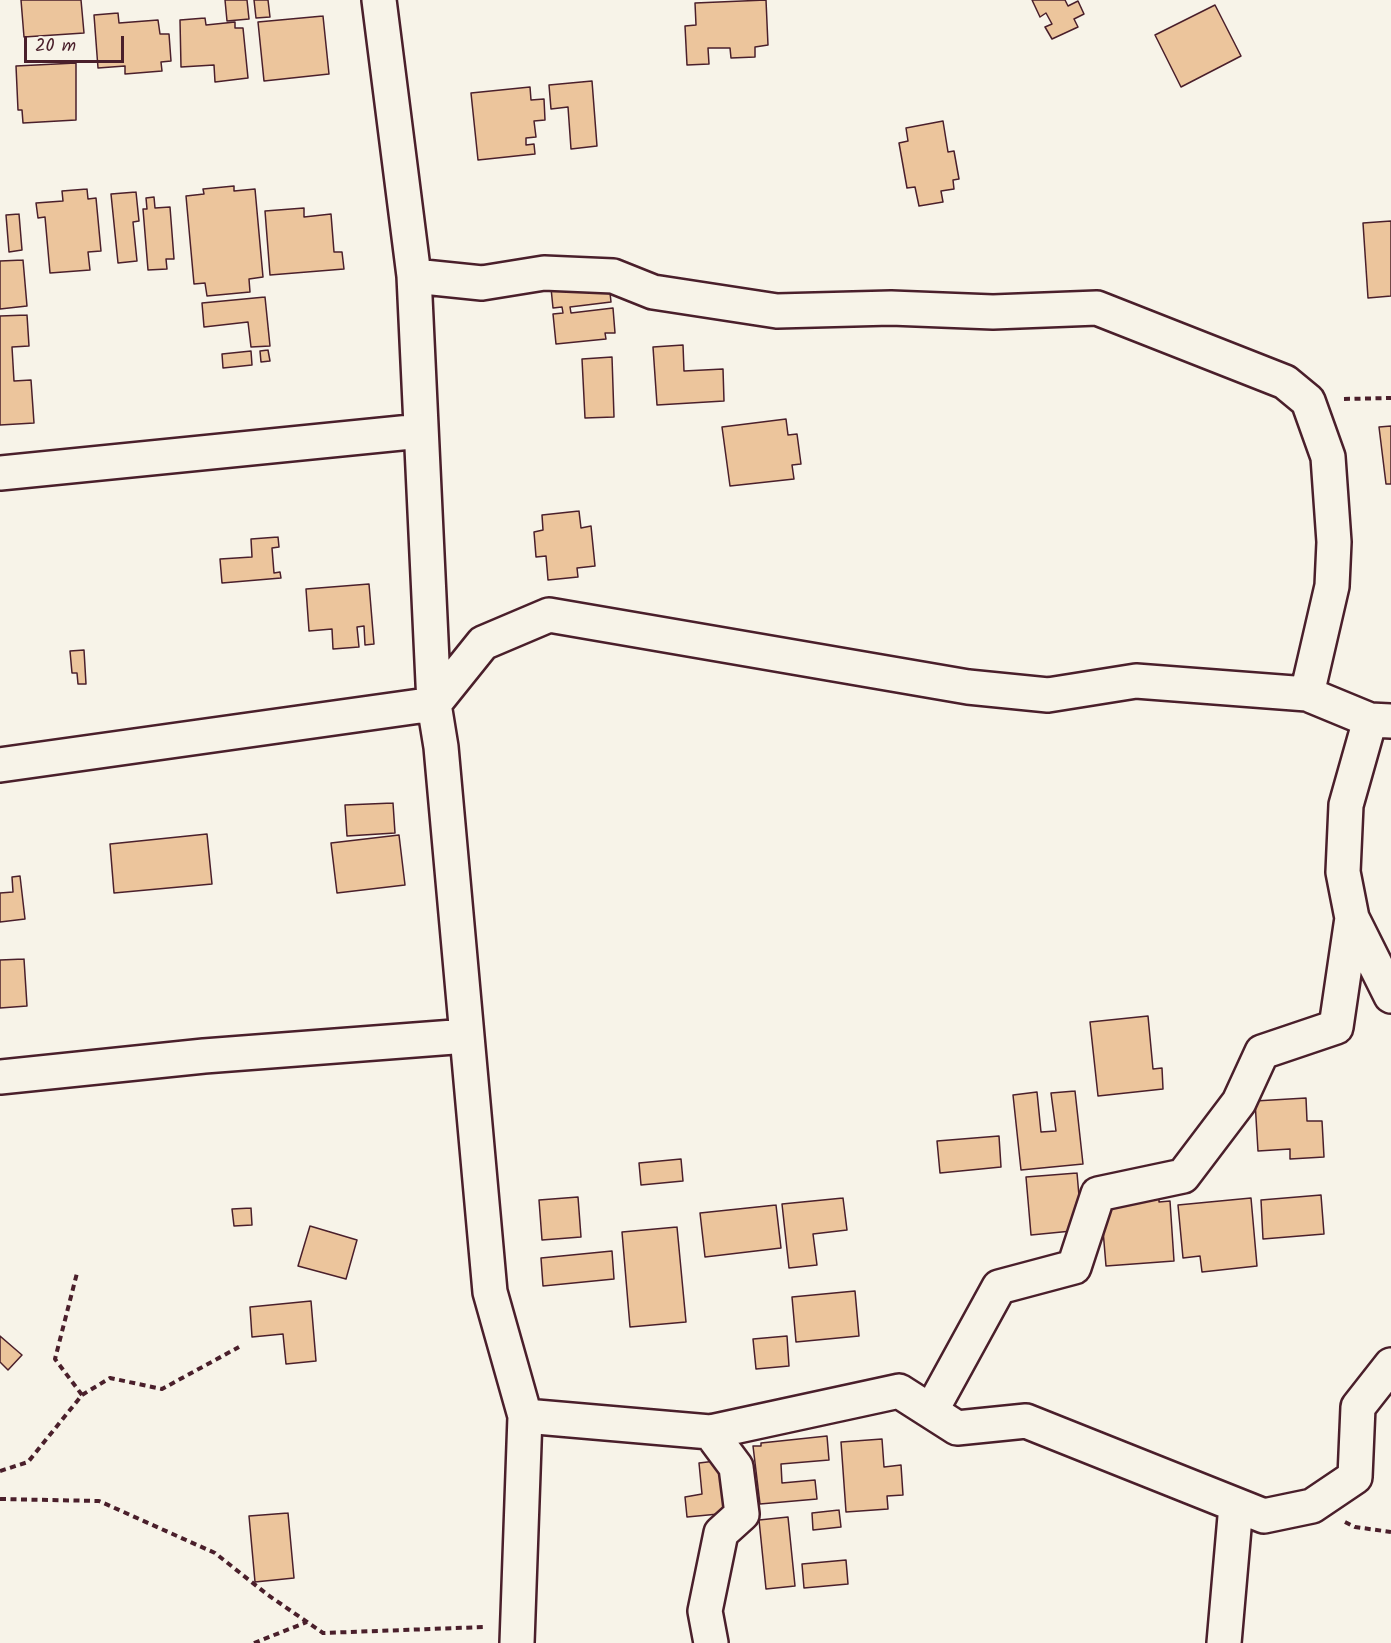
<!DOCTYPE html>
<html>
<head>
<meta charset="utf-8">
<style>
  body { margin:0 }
  #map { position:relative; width:1391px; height:1643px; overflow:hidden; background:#f7f3e8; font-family:Kalam,sans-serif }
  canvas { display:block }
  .scale { position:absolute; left:24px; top:36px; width:100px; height:27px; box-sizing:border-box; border:3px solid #4a1f2b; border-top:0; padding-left:8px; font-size:18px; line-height:21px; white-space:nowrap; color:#4a1f2b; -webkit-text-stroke:4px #f7f3e8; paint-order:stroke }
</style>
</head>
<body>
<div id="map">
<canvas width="1391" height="1643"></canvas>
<div class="scale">20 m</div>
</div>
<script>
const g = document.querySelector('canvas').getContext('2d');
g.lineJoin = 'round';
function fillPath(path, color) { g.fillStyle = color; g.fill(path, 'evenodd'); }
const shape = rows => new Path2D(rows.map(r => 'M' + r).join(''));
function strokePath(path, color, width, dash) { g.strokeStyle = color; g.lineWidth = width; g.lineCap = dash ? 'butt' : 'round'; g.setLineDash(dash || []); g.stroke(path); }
const building = shape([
  [21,0,81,0,84,33,24,37,21,0],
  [225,0,247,0,249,19,227,21,225,0],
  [254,0,268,0,270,17,256,18,254,0],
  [766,0,768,45,755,47,755,57,731,58,730,48,708,48,709,64,687,65,685,26,696,25,695,3,766,0],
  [1032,0,1065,0,1068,6,1078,1,1084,14,1074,19,1078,27,1052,39,1045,27,1052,24,1046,13,1040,17,1032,0],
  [1215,5,1241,56,1181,87,1155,35,1215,5],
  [118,13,119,23,158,20,160,34,169,34,171,61,161,62,162,71,125,74,125,66,98,68,94,15,118,13],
  [323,16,329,74,264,81,258,22,323,16],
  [205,18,206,25,235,22,235,28,243,28,248,78,215,82,214,65,181,67,180,20,205,18],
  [76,63,76,120,23,123,22,110,18,110,16,66,76,63],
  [592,81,597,146,571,149,568,107,551,109,549,85,592,81],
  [530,87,531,100,544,99,545,120,534,121,536,137,526,138,526,145,534,144,535,154,478,160,471,93,530,87],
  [943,121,948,152,954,151,959,179,953,180,954,189,941,191,943,202,919,206,915,187,907,188,899,143,908,141,906,128,943,121],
  [234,186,234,191,255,189,263,277,249,279,250,292,207,296,205,283,194,284,186,196,204,194,203,189,234,186],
  [87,189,88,199,96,198,101,251,88,252,90,270,50,273,45,217,38,218,36,203,63,201,62,191,87,189],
  [136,192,139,221,133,222,137,261,118,263,111,194,136,192],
  [154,197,155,208,170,207,174,259,166,259,167,269,148,270,143,209,147,209,146,198,154,197],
  [304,208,304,217,331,214,334,252,342,252,344,269,270,275,265,211,304,208],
  [19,214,22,250,9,252,6,215,19,214],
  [1391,221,1391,296,1368,298,1363,223,1391,221],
  [23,260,27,306,0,309,0,261,23,260],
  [609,283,611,302,570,307,571,313,613,308,615,333,605,333,606,339,556,344,553,314,563,313,562,307,553,308,551,288,609,283],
  [265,297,270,346,251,347,248,322,204,327,202,303,265,297],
  [27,315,29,346,12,347,14,381,31,380,34,423,0,425,0,316,27,315],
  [683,345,684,371,723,369,724,401,657,405,653,347,683,345],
  [268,350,270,361,261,362,260,351,268,350],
  [251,351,252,365,223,368,222,354,251,351],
  [612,357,614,417,585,418,582,359,612,357],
  [786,419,788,435,797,434,801,464,792,465,794,479,730,486,722,427,786,419],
  [1391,426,1391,484,1386,484,1379,427,1391,426],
  [579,511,581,528,591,526,595,566,577,568,578,577,548,580,546,556,536,557,534,532,543,530,542,515,579,511],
  [278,537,279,547,272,548,274,573,280,572,281,578,222,583,220,559,252,557,251,539,278,537],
  [369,584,374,644,365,645,364,626,357,627,359,647,333,649,332,629,309,631,306,589,369,584],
  [84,650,86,684,78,684,77,673,72,673,70,651,84,650],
  [393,803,395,833,347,836,345,805,393,803],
  [207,834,212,884,114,893,110,844,207,834],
  [399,835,405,885,337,893,331,843,399,835],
  [20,876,25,919,0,922,0,893,13,892,12,877,20,876],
  [24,959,27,1006,0,1008,0,960,24,959],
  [1148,1016,1153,1069,1162,1068,1163,1089,1098,1096,1090,1022,1148,1016],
  [1075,1091,1083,1164,1021,1170,1013,1095,1037,1092,1041,1132,1056,1131,1051,1093,1075,1091],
  [1306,1098,1307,1121,1322,1121,1324,1157,1290,1159,1290,1149,1258,1151,1255,1101,1306,1098],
  [999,1136,1001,1167,940,1173,937,1141,999,1136],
  [681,1159,683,1181,641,1185,639,1163,681,1159],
  [1077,1173,1082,1230,1031,1235,1026,1177,1077,1173],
  [1159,1194,1159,1202,1170,1201,1174,1261,1106,1266,1101,1206,1132,1204,1131,1195,1159,1194],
  [1321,1195,1324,1234,1263,1239,1261,1200,1321,1195],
  [578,1197,581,1237,542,1240,539,1200,578,1197],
  [843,1198,847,1230,813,1234,817,1265,789,1268,782,1204,843,1198],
  [1251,1198,1257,1266,1202,1272,1200,1256,1183,1258,1178,1205,1251,1198],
  [776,1205,781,1248,705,1257,700,1213,776,1205],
  [251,1208,252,1225,234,1226,232,1209,251,1208],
  [310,1226,357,1240,346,1279,298,1266,310,1226],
  [677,1227,686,1322,630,1327,622,1232,677,1227],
  [612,1251,614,1279,543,1286,541,1258,612,1251],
  [855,1291,859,1336,796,1342,792,1297,855,1291],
  [311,1301,316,1361,286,1364,283,1334,252,1337,250,1307,311,1301],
  [0,1336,22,1355,8,1370,0,1362,0,1336],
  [787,1336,789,1366,756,1369,753,1339,787,1336],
  [827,1436,829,1460,781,1464,782,1483,815,1480,817,1499,760,1504,753,1446,761,1446,761,1443,827,1436],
  [882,1439,884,1467,901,1465,903,1495,887,1496,888,1509,846,1512,841,1442,882,1439],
  [724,1460,729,1513,687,1517,685,1497,702,1494,699,1463,724,1460],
  [839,1510,841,1527,813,1530,812,1513,839,1510],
  [288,1513,294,1578,255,1582,249,1516,288,1513],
  [788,1517,795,1586,766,1589,759,1520,788,1517],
  [846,1560,848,1584,804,1588,802,1564,846,1560]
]);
const path = shape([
  [1344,399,1391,398],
  [82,1395,110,1378,162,1389,239,1347],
  [0,1471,28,1462,82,1395,55,1359,77,1273],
  [0,1499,99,1501,215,1553,268,1595,323,1633,484,1627],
  [1345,1522,1355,1527,1391,1532],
  [254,1643,307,1622]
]);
const street = shape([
  [379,0,414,276,434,704,441,747,490,1292,525,1416,517,1643],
  [414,276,482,283,544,273,613,276,653,292,777,311,891,308,993,312,1097,308,1285,382,1308,401,1328,457,1334,542,1332,586,1307,694,1370,720],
  [0,473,421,431],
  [1391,721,1370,720,1346,805,1343,872,1352,918,1391,996],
  [0,765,434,704,483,643,549,615,968,687,1048,695,1136,681,1307,694],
  [0,1077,204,1056,467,1036],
  [931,1411,999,1287,1074,1267,1098,1194,1183,1176,1239,1102,1262,1052,1336,1027,1352,918],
  [525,1416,710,1432,899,1391,957,1428,1026,1421,1264,1516,1312,1506,1355,1477,1358,1407,1391,1365],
  [710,1432,736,1467,742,1514,721,1533,705,1611,711,1643],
  [1224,1643,1236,1505]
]);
fillPath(building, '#ecc59c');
strokePath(building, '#4a1f2b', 1.5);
strokePath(street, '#4a1f2b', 38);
strokePath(path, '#4a1f2b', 4, [6, 4.5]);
strokePath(street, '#f7f3e8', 33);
</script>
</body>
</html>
